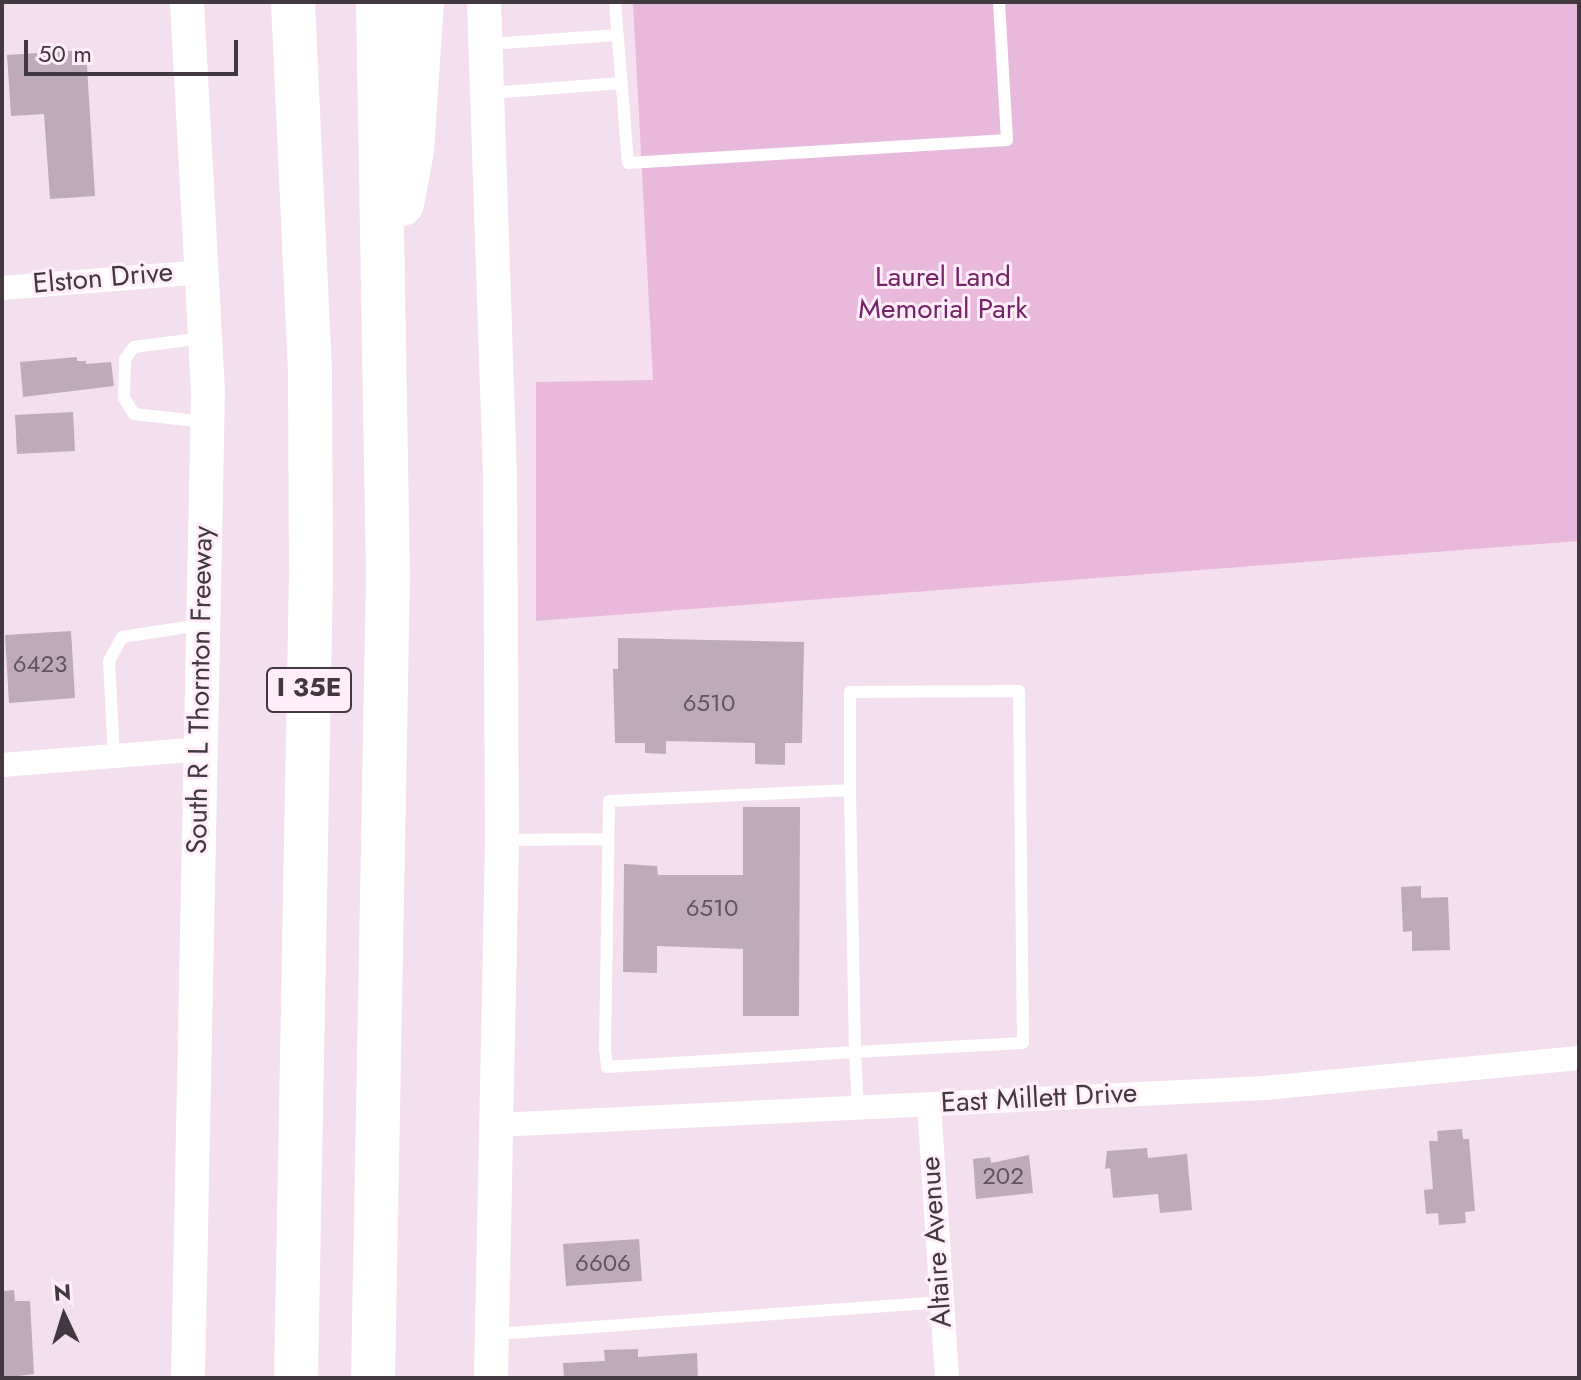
<!DOCTYPE html>
<html>
<head>
<meta charset="utf-8">
<style>
  body { margin:0 }
  #map { position:relative; width:1581px; height:1380px; overflow:hidden; background:#f4dfef; font-family:Jost,sans-serif }
  canvas { display:block }
  .frame { position:absolute; inset:0; border:4px solid #41393f; pointer-events:none }
  .north { position:absolute; left:24px; top:1276px; width:80px; height:80px; -webkit-text-stroke:6px #ffeefa; paint-order:stroke; rotate:356deg; font-size:22px; font-weight:700; line-height:32px; text-align:center; color:#41393f }
  .north::after { content:''; display:block; margin:auto; width:28px; height:36px; background:#41393f; clip-path:polygon(50% 0,100% 100%,50% 72%,0 100%) }
  .scale { position:absolute; left:24px; top:40px; width:214px; height:36px; box-sizing:border-box; border:4px solid #41393f; border-top:0; padding-left:10px; font-size:24px; line-height:28px; white-space:nowrap; color:#41393f; -webkit-text-stroke:6px #ffeefa; paint-order:stroke }
</style>
</head>
<body>
<div id="map">
<canvas width="1581" height="1380"></canvas>
<div class="frame"></div>
<div class="north">N</div>
<div class="scale">50 m</div>
</div>
<script>
const g = document.querySelector('canvas').getContext('2d');
g.lineJoin = 'round';
function fillPath(path, color) { g.fillStyle = color; g.fill(path, 'evenodd'); }
const shape = rows => new Path2D(rows.map(r => 'M' + r).join(''));
function strokePath(path, color, width, dash) { g.strokeStyle = color; g.lineWidth = width; g.lineCap = dash ? 'butt' : 'round'; g.setLineDash(dash || []); g.stroke(path); }
function drawText(font, color, halo, rows, align = 'center') {
  g.font = font + ' Jost,sans-serif'; g.lineWidth = 6; g.setLineDash([]); g.textBaseline = 'middle'; g.strokeStyle = halo; g.fillStyle = color; for (const [text, x, y, turn = 0] of rows) {
    g.save(); g.translate(x, y); g.rotate((+turn || 0) * Math.PI / 180); g.textAlign = isNaN(turn) ? turn : align; if (halo) g.strokeText(text, 0, 0); g.fillText(text, 0, 0); g.restore();
  }
}
const green = shape([
  [633,2,1579,2,1579,541,536,621,536,382,653,380]
]);
const building = shape([
  [86,50,95,196,50,199,44,114,11,116,7,55],
  [77,357,77,361,86,361,86,364,111,362,114,386,23,397,20,362],
  [73,412,75,451,17,454,15,415],
  [71,631,75,698,9,703,5,635],
  [618,638,804,642,802,743,785,743,785,765,755,764,755,743,666,741,666,754,645,753,645,743,615,743,613,669,618,669],
  [743,807,800,807,799,1016,743,1016,743,949,657,946,657,973,623,972,624,864,657,866,658,875,743,875],
  [1421,886,1421,898,1448,897,1450,950,1412,951,1412,931,1403,932,1401,887],
  [1462,1129,1463,1139,1469,1139,1475,1211,1465,1212,1466,1223,1439,1225,1438,1213,1426,1214,1424,1190,1433,1189,1429,1141,1438,1141,1437,1131],
  [1147,1148,1148,1158,1187,1154,1192,1210,1160,1213,1158,1194,1113,1198,1110,1168,1105,1169,1107,1151],
  [1029,1155,1033,1193,976,1199,973,1159,990,1157,991,1163],
  [639,1239,642,1281,566,1286,563,1244],
  [14,1290,15,1301,30,1301,34,1374,2,1378,2,1291],
  [638,1349,638,1357,697,1353,698,1378,564,1378,563,1363,605,1361,604,1350]
]);
const lane = shape([
  [615,2,628,163,1007,140,999,2],
  [489,44,617,35],
  [490,93,621,83],
  [203,338,134,347,125,359,124,398,134,414,205,422],
  [114,756,109,661,122,637,200,625],
  [850,790,850,692,1019,691,1023,1043,855,1052,607,1067,605,1048,609,801,850,790,855,1052,858,1108],
  [505,840,608,839],
  [496,1334,942,1302]
]);
const street = shape([
  [2,288,204,272],
  [2,765,202,749],
  [929,1105,947,1378],
  [497,1125,1265,1088,1579,1058]
]);
const secondary = shape([
  [187,2,208,392,188,1378],
  [484,2,500,477,502,841,491,1378]
]);
const highway = shape([
  [293,2,310,373,311,575,296,1378],
  [402,204,412,151,422,2],
  [373,1378,388,576,378,2]
]);
const numberNames = [
  ["6423",40,666],
  ["6510",709,705],
  ["6510",712,910],
  ["202",1003,1178],
  ["6606",603,1265]
];
const shields = [
  [309,690,84]
];
const shieldNames = [
  ["I 35E",309,690]
];
const parkNames = [
  ["Laurel Land",943,279],
  ["Memorial Park",943,311]
];
const streetNames = [
  ["Elston Drive",103,280,-5],
  ["South R L Thornton Freeway",202,690,-89],
  ["East Millett Drive",1039,1100,-3],
  ["Altaire Avenue",938,1242,-94]
];
fillPath(green, '#e9b9dd');
fillPath(building, '#beaab9');
strokePath(lane, '#fff', 12);
strokePath(street, '#fff', 24);
strokePath(secondary, '#fff', 34);
strokePath(highway, '#fff', 44);
drawText('24px', '#60555e', null, numberNames);
for (const [x, y, w] of shields) { const box = new Path2D(); box.roundRect(x - w / 2, y - 22, w, 44, 6); g.fillStyle = '#ffeefa'; g.fill(box); strokePath(box, '#41393f', 2); }
drawText('bold 26px', '#41393f', null, shieldNames);
drawText('28px', '#752368', '#ffeefa', parkNames);
drawText('28px', '#41393f', '#ffeefa', streetNames);
</script>
</body>
</html>
